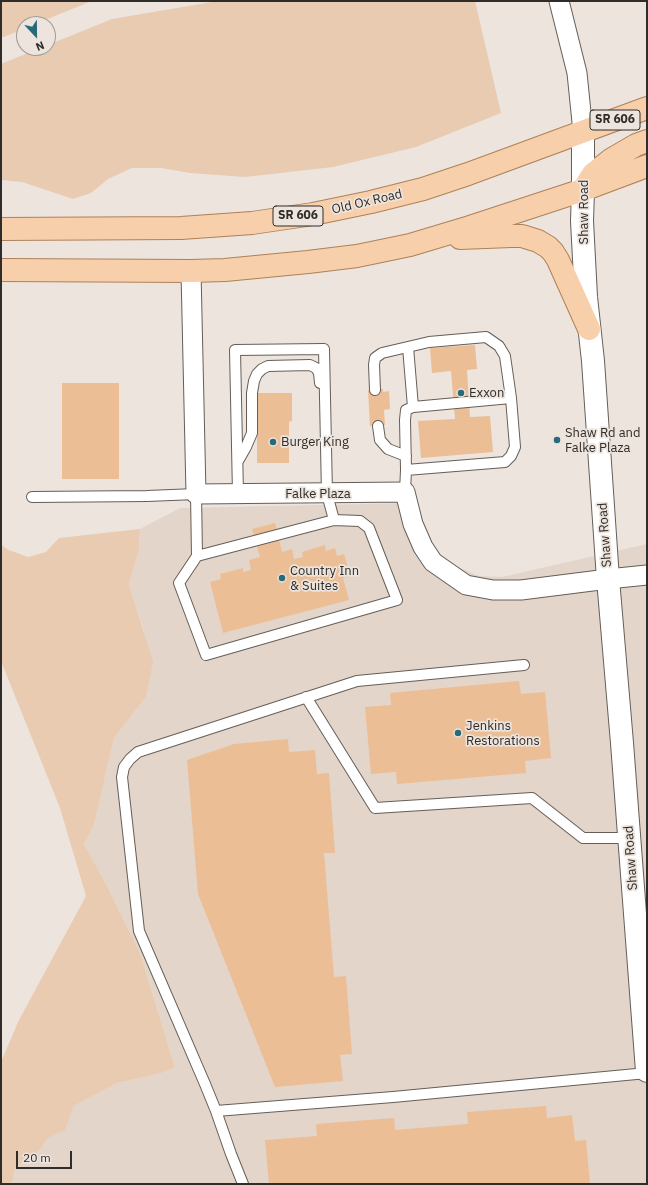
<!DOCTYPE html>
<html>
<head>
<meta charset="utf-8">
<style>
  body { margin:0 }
  #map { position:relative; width:648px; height:1185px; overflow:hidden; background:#ece4dd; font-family:"IBM Plex Sans",sans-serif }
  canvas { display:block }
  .frame { position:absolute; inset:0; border:2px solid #2f2c29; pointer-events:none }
  .north { position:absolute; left:16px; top:16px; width:40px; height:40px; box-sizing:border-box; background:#ece4dd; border:1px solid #a09a95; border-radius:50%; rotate:158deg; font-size:11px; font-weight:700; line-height:16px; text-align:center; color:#2f2c29 }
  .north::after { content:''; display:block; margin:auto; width:14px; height:18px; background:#256b7a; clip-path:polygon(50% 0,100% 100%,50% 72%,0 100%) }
  .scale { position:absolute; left:16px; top:1151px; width:56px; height:18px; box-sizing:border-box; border:2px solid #2f2c29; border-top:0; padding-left:5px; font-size:12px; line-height:14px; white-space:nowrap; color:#2f2c29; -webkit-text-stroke:3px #ece4dd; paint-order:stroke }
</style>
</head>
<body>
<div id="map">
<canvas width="648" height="1185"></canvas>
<div class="frame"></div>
<div class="north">N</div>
<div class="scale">20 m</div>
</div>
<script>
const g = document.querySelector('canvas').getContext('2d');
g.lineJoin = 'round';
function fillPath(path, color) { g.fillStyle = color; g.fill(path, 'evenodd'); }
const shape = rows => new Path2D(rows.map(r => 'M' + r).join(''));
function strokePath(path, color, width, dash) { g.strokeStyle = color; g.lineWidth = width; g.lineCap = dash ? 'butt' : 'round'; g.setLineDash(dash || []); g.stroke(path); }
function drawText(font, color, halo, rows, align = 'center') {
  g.font = font + ' "IBM Plex Sans",sans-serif'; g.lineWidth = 3.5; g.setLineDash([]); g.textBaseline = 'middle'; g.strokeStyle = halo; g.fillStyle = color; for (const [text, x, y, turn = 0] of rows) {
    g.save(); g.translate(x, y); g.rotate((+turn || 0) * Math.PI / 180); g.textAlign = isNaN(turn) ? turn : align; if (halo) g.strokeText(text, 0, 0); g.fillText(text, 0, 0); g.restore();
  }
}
const built = shape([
  [414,503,430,540,439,553,453,565,479,576,502,577,647,544,647,1184,12,1184,15,1168,39,1151,48,1138,65,1129,74,1106,117,1083,162,1073,175,1067,140,953,107,886,84,844,94,825,114,738,146,697,144,631,129,584,139,550,140,529,180,508]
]);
const green = shape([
  [1,1,92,1,35,24,24,24,24,29,1,38],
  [218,1,475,1,501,113,416,147,333,167,245,177,190,173,161,168,132,168,108,179,91,193,73,199,22,182,1,180,1,64,40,48,48,48,48,45,112,19],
  [140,529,139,550,129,584,153,662,146,697,114,738,94,825,84,844,107,886,140,953,175,1067,162,1073,117,1083,74,1106,65,1130,48,1138,39,1151,15,1168,12,1184,1,1184,1,1062,19,1020,86,896,60,808,1,661,1,545,9,550,28,557,46,552,59,538]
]);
const building = shape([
  [475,345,477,369,467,370,470,417,490,416,493,452,421,458,418,421,455,419,451,371,432,373,430,348],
  [62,383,119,383,119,479,62,479],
  [383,389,383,392,389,391,390,409,384,410,385,425,370,426,368,390],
  [257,393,292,393,292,421,289,422,289,463,257,463],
  [275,523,282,552,292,549,294,559,303,557,302,552,325,545,326,551,335,548,337,556,344,554,350,576,343,578,349,600,223,633,210,582,221,579,220,574,243,568,243,572,251,570,249,560,260,557,252,529],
  [519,681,521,694,545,692,551,758,525,761,526,773,397,784,396,772,371,774,365,707,391,705,390,693],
  [288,739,289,752,315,750,317,774,329,773,335,853,324,853,334,977,346,976,352,1054,340,1055,343,1081,275,1087,198,894,187,760,234,744],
  [546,1106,547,1118,572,1115,575,1141,586,1140,590,1184,269,1184,265,1140,317,1136,316,1124,394,1118,395,1130,468,1124,467,1112]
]);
const lane = shape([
  [408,347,413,407],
  [375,390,374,365,375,358,382,353,429,342,486,337,499,346,505,356,511,398],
  [378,426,380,440,388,449,406,456],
  [238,461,246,447,252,433,252,393,254,381,257,374,262,369,268,366,310,365,316,368,319,373,320,383],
  [405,492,406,470,405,420,406,410,413,407,511,398,515,447,511,456,505,462,406,470],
  [32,497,147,496,196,494,197,556,179,583,206,655,397,600,369,528,360,521,334,520,327,494,324,349,235,350,238,494],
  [197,556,334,520],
  [306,697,375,808,532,798,583,838,629,838],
  [216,1111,393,1097,647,1073],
  [243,1184,231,1154,216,1111,205,1084,139,931,122,777,124,767,130,759,138,752,357,681,524,665]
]);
const street = shape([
  [559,1,577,73,583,132],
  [191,271,196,494,405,492,413,524,423,547,433,562,466,585,493,590,521,590,608,579,647,575]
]);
const secondary = shape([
  [583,132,583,190,582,221,586,297,593,361,608,579,622,743,647,1071]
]);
const primary = shape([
  [584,188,593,174,612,159,636,145,647,141],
  [1,229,181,228,252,223,313,214,371,202,423,189,468,174,647,108],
  [460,238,511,236,522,236,538,241,548,247,553,252,558,260,589,329],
  [1,270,191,271,225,270,308,262,357,256,410,245,470,227,583,190,647,166]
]);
const markers = [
  [461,393,4,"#256b7a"],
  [557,440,4,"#256b7a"],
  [273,442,4,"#256b7a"],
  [282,578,4,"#256b7a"],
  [458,733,4,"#256b7a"]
];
const shields = [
  [615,120,50],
  [298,216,50]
];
const shieldNames = [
  ["SR 606",615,120],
  ["SR 606",298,216]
];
const streetNames = [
  ["Old Ox Road",367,202,-13],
  ["Shaw Road",584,212,-90],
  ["Falke Plaza",318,494],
  ["Shaw Road",605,535,-94],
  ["Shaw Road",631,858,-94]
];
const poiNames = [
  ["Exxon",469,393],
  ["Shaw Rd and",565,433],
  ["Falke Plaza",565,448],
  ["Burger King",281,442],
  ["Country Inn",290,571],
  ["& Suites",290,586],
  ["Jenkins",466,726],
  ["Restorations",466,741]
];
fillPath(built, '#e3d5c9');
fillPath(green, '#e9cbb2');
fillPath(building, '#ecbe96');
strokePath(lane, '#655e58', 12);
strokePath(street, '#655e58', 21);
strokePath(secondary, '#655e58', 24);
strokePath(primary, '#ae8158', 24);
strokePath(lane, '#fff', 10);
strokePath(street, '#fff', 19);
strokePath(secondary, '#fff', 22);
strokePath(primary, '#f7cfaa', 22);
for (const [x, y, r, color] of markers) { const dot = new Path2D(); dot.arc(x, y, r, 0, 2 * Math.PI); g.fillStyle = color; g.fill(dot); strokePath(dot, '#ece4dd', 1.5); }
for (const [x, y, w] of shields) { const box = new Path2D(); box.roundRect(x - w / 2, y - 10, w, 20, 3); g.fillStyle = '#ece4dd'; g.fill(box); strokePath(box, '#2f2c29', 1); }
drawText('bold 12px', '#2f2c29', null, shieldNames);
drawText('13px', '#2f2c29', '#ece4dd', streetNames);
drawText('13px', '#2f2c29', '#ece4dd', poiNames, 'left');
</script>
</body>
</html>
